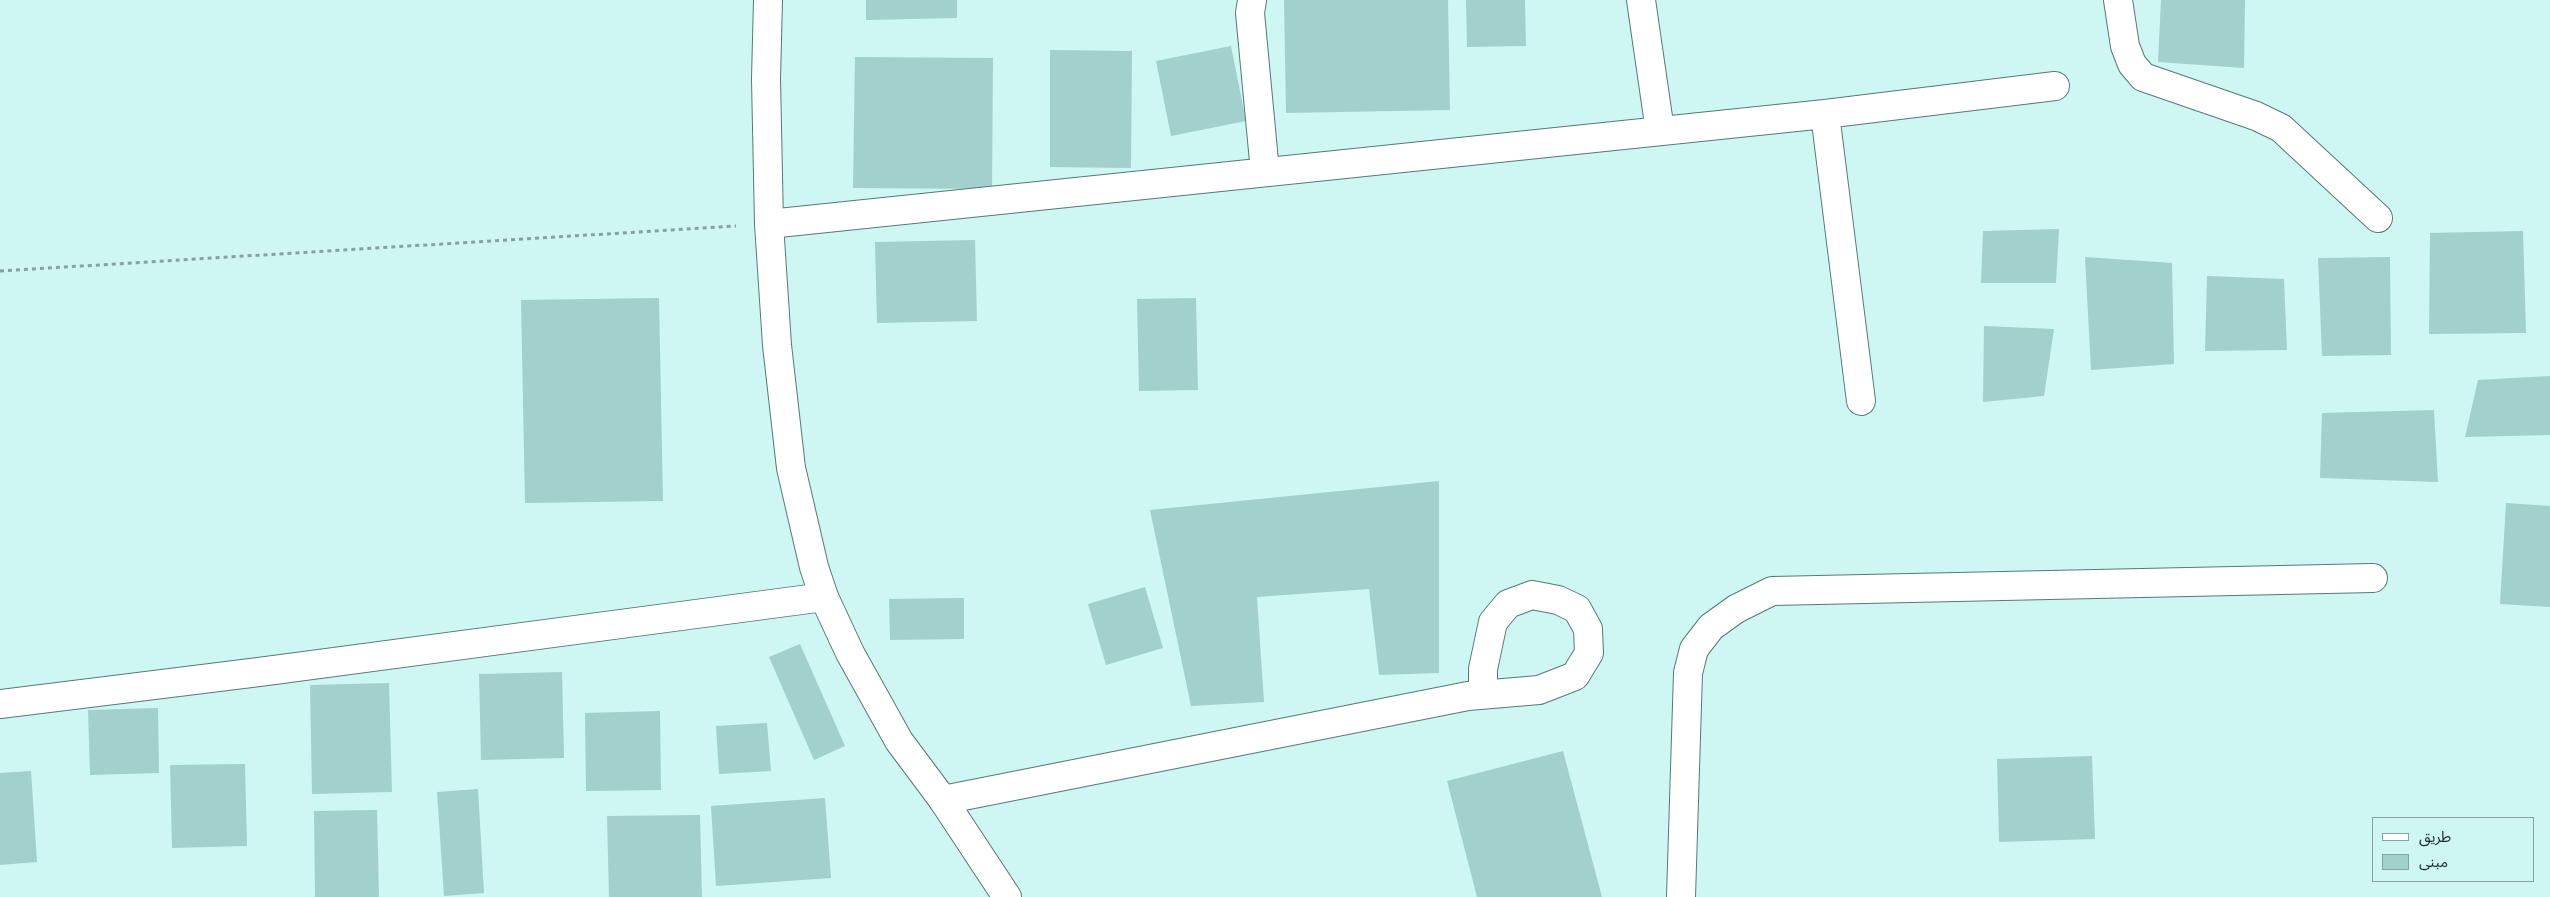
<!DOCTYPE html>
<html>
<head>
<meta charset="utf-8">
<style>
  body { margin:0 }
  #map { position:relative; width:2550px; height:897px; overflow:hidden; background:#cef6f3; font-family:Overpass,"Noto Sans Arabic",sans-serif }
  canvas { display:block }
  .legend { position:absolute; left:2372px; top:817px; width:162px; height:65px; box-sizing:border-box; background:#cef6f3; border:1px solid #86a4a2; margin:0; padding:6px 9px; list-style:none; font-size:15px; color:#1b2a29 }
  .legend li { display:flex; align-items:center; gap:10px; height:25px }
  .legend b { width:25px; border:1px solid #86a4a2 }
</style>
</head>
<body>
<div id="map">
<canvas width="2550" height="897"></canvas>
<ul class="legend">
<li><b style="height:6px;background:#fff"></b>طريق</li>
<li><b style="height:14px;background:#a1d0cd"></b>مبنى</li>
</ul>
</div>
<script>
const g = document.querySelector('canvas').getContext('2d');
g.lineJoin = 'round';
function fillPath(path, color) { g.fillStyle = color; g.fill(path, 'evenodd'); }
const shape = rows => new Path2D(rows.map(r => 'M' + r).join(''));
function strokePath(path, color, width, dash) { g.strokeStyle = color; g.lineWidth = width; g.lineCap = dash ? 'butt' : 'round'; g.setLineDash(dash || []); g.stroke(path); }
const building = shape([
  [866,0,957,0,957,18,866,20],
  [1284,0,1448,0,1450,110,1286,113],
  [1466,0,1525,0,1526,46,1467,47],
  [2161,0,2245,0,2244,68,2158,62],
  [1231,46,1246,121,1171,136,1156,61],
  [1050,50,1132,51,1131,168,1050,167],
  [855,57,993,58,992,189,853,188],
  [2059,229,2056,283,1981,283,1983,231],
  [2523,231,2526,333,2429,334,2430,233],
  [975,240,977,321,877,323,875,242],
  [2085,257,2172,263,2174,364,2091,370],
  [2390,257,2391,355,2322,356,2318,258],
  [2207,276,2284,279,2287,350,2205,351],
  [659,298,663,501,525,503,521,300],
  [1196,298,1198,390,1139,391,1137,299],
  [1984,326,2054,329,2044,396,1983,402],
  [2550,376,2550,435,2465,437,2478,380],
  [2434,410,2438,482,2320,478,2322,413],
  [1439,481,1439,673,1379,675,1369,589,1257,597,1264,702,1191,706,1150,510],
  [2506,503,2550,506,2550,607,2500,604],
  [1145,587,1163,648,1106,665,1088,604],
  [964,598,964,639,890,640,889,599],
  [800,644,845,746,814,760,769,657],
  [562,672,564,758,481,760,479,674],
  [389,683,392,792,312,794,310,685],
  [158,708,159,773,90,775,88,710],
  [660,711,661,790,586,791,585,713],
  [767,723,771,771,719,774,716,726],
  [1563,751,1602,897,1477,897,1447,781],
  [2092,756,2095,839,1999,842,1997,759],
  [245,764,247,846,172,848,170,765],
  [31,771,37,862,0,865,0,773],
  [478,789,484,893,444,896,437,792],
  [825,798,831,878,716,886,711,806],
  [377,810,379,897,315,897,314,811],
  [700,815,702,897,609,897,607,816]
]);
const path = shape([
  [0,271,736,226]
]);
const minor = shape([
  [1252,0,1250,13,1265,172],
  [1641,0,1660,131],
  [2118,0,2125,46,2132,64,2143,77,2256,116,2281,128,2378,218],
  [1825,114,1861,401],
  [769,224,1825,114,2055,86],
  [0,704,259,672,824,597],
  [943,800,1468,696,1539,690,1575,676,1589,653,1588,629,1577,609,1558,600,1532,595,1508,604,1493,622,1483,669,1483,694],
  [1681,897,1688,673,1694,649,1711,627,1736,609,1772,591,2373,578]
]);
const major = shape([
  [768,0,766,79,769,224,777,345,791,468,814,567,824,597,850,653,899,741,943,800,1007,897]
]);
fillPath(building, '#a1d0cd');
strokePath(minor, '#557a77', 30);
strokePath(major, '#557a77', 30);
strokePath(path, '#85a2a0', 3, [4, 4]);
strokePath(minor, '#fff', 28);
strokePath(major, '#fff', 28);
</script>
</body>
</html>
